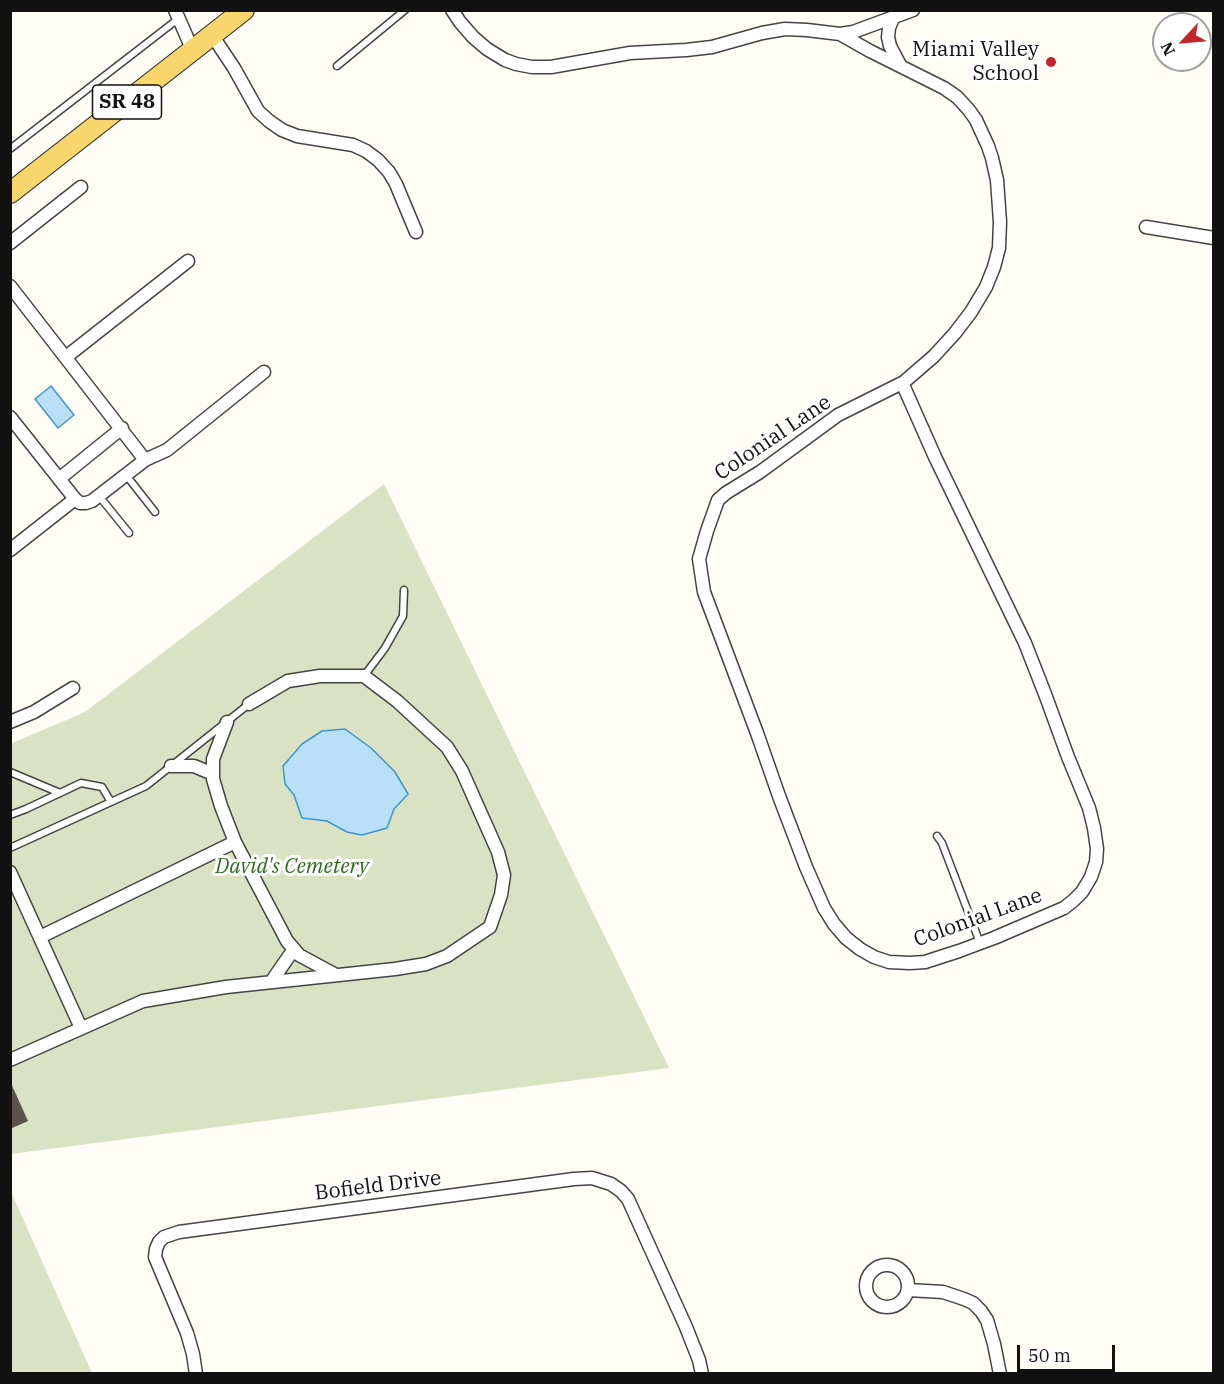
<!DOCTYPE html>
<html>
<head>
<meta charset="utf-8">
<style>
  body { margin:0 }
  #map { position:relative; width:1224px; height:1384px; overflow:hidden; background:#fffdf5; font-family:"IBM Plex Serif",serif }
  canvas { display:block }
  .frame { position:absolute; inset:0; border:12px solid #111; pointer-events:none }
  .north { position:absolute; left:1152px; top:12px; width:60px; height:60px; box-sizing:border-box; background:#fff; border:2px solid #a0a0a0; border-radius:50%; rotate:244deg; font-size:16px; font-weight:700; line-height:24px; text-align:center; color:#111 }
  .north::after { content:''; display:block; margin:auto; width:21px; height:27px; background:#c4262e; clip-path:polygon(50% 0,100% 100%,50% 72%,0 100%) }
  .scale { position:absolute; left:1017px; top:1345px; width:98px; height:27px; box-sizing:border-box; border:3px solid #111; border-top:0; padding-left:8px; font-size:18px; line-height:21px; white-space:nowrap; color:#111; -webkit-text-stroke:4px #fff; paint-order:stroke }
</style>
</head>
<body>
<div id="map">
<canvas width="1224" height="1384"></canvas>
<div class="frame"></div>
<div class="north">N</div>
<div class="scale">50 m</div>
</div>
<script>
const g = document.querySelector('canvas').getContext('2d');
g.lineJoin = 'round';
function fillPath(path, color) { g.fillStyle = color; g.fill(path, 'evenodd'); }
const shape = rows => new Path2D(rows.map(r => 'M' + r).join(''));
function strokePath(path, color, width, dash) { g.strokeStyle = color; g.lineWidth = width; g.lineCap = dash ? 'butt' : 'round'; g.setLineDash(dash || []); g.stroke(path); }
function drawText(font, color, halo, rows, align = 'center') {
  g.font = font + ' "IBM Plex Serif",serif'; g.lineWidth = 6; g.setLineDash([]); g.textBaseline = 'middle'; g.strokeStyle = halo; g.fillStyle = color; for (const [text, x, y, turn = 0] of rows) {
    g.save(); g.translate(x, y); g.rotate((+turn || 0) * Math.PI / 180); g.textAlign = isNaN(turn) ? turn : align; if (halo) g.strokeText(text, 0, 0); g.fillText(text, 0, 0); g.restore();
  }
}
const cemetery = shape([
  [384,484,669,1068,11,1154,10,744,85,712],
  [11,1192,92,1373,11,1373]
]);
const water = shape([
  [51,386,74,415,58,428,35,399,51,386],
  [345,729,371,748,395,772,408,794,394,809,387,828,362,835,347,832,327,821,302,818,294,795,285,784,283,766,302,744,322,731,345,729]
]);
const building = shape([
  [10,1081,28,1121,10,1129]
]);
const service = shape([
  [337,66,405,10],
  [10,149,178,19],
  [126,475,155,512],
  [99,496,129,533],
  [364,676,385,648,403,616,404,590],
  [10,772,60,793],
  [10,815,26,809,81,783,102,787,111,802],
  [937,836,942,843,980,943],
  [10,848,146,786,249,704]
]);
const minor = shape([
  [175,10,193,51],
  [452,10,460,22,473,37,487,49,505,60,516,64,532,67,551,67,630,53,686,50,712,47,762,33,785,29,807,30,840,34,870,51,944,88,957,97,969,110,976,120,988,146,992,158,997,180,1000,222,999,248,994,267,986,287,971,312,955,333,934,356,904,382,838,415,760,472,726,493,718,500,707,531,699,559,704,592,757,733,779,796,806,867,824,908,834,924,846,938,860,949,874,957,889,962,910,963,925,962,959,951,994,938,1064,908,1074,900,1082,892,1091,877,1096,862,1097,849,1094,828,1089,808,1068,757,1045,694,1025,643,935,457,904,387,904,382],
  [893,18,889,28,888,37,890,46,900,65],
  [840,34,853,32,913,10],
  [212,35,234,68,258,111,269,121,282,130,297,136,353,145,366,151,378,160,389,172,396,184,416,232],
  [1146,227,1214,238],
  [10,243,81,187],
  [10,286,145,460],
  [66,357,188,261],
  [10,417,75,499,80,503,86,503,92,501,145,460,167,450,264,372],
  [59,479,122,428],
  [10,550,75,499],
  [10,722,34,712,73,688],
  [227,722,213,759,213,779,221,806,235,842,287,941,299,955,336,975],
  [171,766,194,766,213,774],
  [10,872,81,1028],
  [40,937,235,842],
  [271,982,294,949],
  [10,1060,143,1001,226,987,395,969,426,964,447,956,490,927,501,895,504,875,498,852,462,771,447,747,397,701,364,676,320,676,288,681,249,704],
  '866 1286a21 21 0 1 1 42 0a21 21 0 1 1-42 0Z',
  [908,1290,943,1292,964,1299,973,1303,981,1311,987,1320,994,1344,1000,1374],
  [196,1374,193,1354,187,1333,155,1257,156,1249,159,1242,164,1237,179,1232,574,1179,592,1178,611,1184,621,1191,628,1199,686,1327,699,1360,702,1374]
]);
const primary = shape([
  [10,193,244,10]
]);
const markers = [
  [1051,62,6,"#c4262e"]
];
const shields = [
  [127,102,69]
];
const shieldNames = [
  ["SR 48",127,102]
];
const poiNames = [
  ["Miami Valley",1039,50],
  ["School",1039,74]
];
const streetNames = [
  ["Colonial Lane",773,438,-34],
  ["Colonial Lane",978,918,-20],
  ["Bofield Drive",378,1186,-7]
];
const parkNames = [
  ["David's Cemetery",292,867]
];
fillPath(cemetery, '#d9e3c4');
fillPath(water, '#b9e0f7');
strokePath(water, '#3f96cf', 1.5);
fillPath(building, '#5a524d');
strokePath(service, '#444', 9);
strokePath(minor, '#444', 15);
strokePath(primary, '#222', 22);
strokePath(service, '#fff', 6);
strokePath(minor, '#fff', 12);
strokePath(primary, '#f9d66b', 20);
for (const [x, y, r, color] of markers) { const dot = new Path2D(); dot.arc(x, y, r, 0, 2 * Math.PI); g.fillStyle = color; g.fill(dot); strokePath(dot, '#fff', 2); }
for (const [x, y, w] of shields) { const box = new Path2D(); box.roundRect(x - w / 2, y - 17, w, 34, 4.5); g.fillStyle = '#fff'; g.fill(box); strokePath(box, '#111', 1.5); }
drawText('bold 20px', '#111', null, shieldNames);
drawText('21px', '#111', '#fff', poiNames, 'right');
drawText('21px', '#111', '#fff', streetNames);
drawText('italic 21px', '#2f6b1f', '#fff', parkNames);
</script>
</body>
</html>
